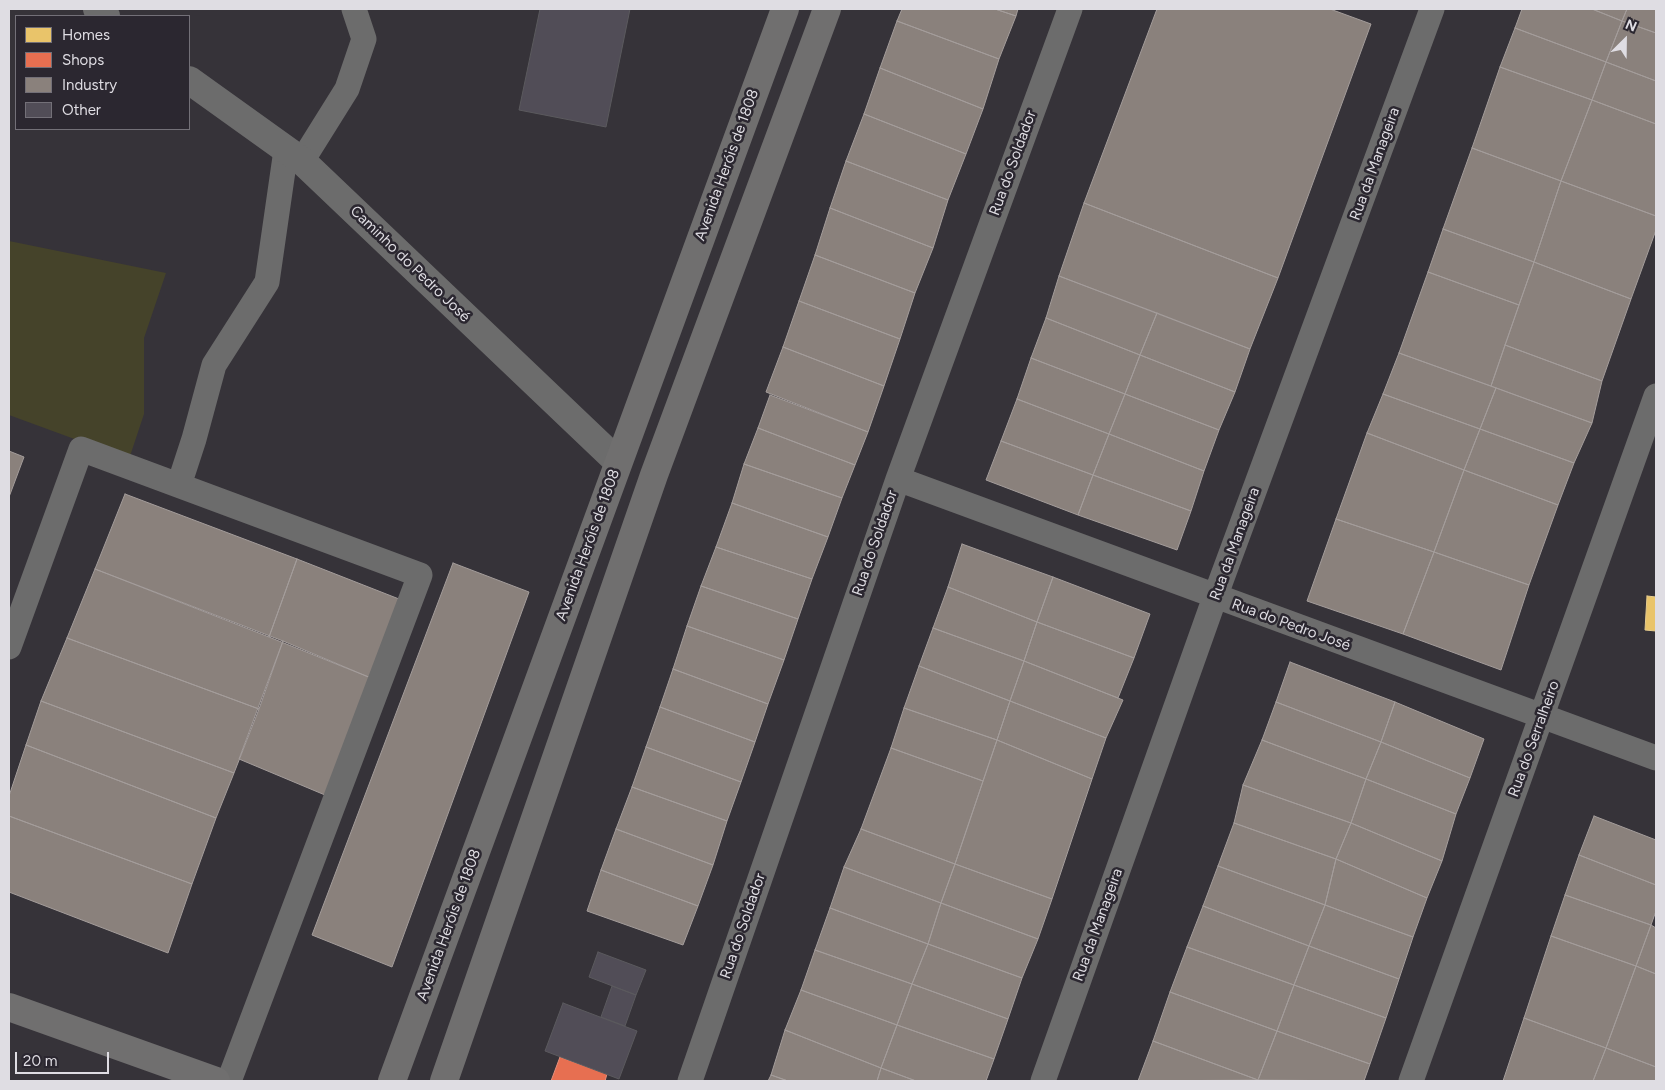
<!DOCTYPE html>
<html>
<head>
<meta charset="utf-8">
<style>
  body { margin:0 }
  #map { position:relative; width:1665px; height:1090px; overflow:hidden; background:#363339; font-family:Figtree,sans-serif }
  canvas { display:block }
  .frame { position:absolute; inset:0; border:10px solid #dfdde3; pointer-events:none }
  .legend { position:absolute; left:15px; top:15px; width:175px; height:115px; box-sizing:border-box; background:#2b2730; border:1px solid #737078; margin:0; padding:6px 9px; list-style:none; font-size:15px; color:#dfdde3 }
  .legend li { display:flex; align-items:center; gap:10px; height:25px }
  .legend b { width:25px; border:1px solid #737078 }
  .north { position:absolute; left:1600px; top:15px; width:50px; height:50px; -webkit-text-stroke:4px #2b2730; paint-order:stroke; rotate:23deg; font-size:14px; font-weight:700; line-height:20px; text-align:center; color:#dfdde3 }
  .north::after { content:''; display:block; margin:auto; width:18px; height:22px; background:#dfdde3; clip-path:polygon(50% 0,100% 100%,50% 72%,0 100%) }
  .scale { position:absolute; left:15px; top:1052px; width:94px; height:22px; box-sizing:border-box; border:2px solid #dfdde3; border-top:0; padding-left:6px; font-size:15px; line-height:18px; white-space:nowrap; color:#dfdde3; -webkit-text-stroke:4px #2b2730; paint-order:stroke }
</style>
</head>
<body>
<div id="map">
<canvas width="1665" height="1090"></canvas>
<div class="frame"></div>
<ul class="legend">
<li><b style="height:14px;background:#e9c46a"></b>Homes</li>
<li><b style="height:14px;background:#e76f51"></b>Shops</li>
<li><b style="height:14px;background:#8a817c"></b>Industry</li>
<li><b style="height:14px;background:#514d57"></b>Other</li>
</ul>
<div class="north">N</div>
<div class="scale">20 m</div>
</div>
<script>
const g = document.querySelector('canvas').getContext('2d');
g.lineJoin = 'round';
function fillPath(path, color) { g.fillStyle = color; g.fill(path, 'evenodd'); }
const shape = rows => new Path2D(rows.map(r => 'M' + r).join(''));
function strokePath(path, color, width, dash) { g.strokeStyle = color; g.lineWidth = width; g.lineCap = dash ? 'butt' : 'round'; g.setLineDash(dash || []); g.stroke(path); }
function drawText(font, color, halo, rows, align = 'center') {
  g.font = font + ' Figtree,sans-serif'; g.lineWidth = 5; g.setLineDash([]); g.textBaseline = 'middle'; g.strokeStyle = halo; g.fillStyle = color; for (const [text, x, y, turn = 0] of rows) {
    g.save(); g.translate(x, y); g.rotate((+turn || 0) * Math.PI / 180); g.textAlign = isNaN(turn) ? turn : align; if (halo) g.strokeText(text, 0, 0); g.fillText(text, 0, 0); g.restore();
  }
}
const green = shape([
  [9,241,166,273,144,338,144,414,129,459,9,415]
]);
const homes = shape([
  [1647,596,1656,597,1656,631,1645,630,1647,596]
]);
const shops = shape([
  [560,1057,607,1074,605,1081,551,1081,560,1057]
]);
const industry = shape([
  [902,9,995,9,1016,16,999,59,897,21,902,9],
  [995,9,1018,9,1016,16,995,9],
  [1157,9,1330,9,1371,24,1278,278,1084,203,1157,9],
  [1522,9,1592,9,1622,21,1606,62,1515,28,1522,9],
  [1592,9,1627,9,1622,21,1592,9],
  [1627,9,1656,9,1656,33,1622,21,1627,9],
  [897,21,999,59,983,109,880,68,897,21],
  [1622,21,1656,33,1656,81,1606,62,1622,21],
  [1515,28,1606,62,1592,100,1500,67,1515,28],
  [1606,62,1656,81,1656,124,1592,100,1606,62],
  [1500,67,1592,100,1561,181,1472,148,1500,67],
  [880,68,983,109,966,154,864,114,880,68],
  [1592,100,1656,124,1656,216,1561,181,1592,100],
  [864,114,966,154,948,200,846,161,864,114],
  [1472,148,1561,181,1534,262,1443,229,1472,148],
  [846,161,948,200,933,248,830,208,846,161],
  [1561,181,1656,216,1656,230,1631,299,1534,262,1561,181],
  [1084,203,1278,278,1250,349,1059,276,1084,203],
  [830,208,933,248,915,293,815,255,830,208],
  [1443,229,1534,262,1519,305,1428,272,1443,229],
  [815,255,915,293,900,339,799,301,815,255],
  [1534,262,1631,299,1602,381,1505,345,1534,262],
  [1428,272,1519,305,1491,386,1399,353,1428,272],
  [1059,276,1157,313,1140,355,1046,318,1059,276],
  [799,301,900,339,884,386,783,347,799,301],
  [1157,313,1250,349,1235,392,1140,355,1157,313],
  [1046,318,1140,355,1125,394,1031,358,1046,318],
  [1505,345,1602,381,1592,423,1491,386,1505,345],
  [783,347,884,386,868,432,766,392,783,347],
  [1399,353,1496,388,1480,429,1383,394,1399,353],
  [1140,355,1235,392,1219,430,1125,394,1140,355],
  [1031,358,1125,394,1109,434,1017,399,1031,358],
  [1496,388,1592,423,1574,463,1480,429,1496,388],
  [1125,394,1219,430,1204,471,1109,434,1125,394],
  [1383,394,1480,429,1464,470,1367,433,1383,394],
  [770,395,868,432,855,465,758,428,770,395],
  [1017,399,1109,434,1093,475,1001,441,1017,399],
  [758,428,855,465,842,498,744,464,758,428],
  [1480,429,1574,463,1558,505,1464,470,1480,429],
  [1367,433,1464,470,1434,552,1336,519,1367,433],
  [1109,434,1204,471,1191,511,1093,475,1109,434],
  [1001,441,1093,475,1078,515,986,480,1001,441],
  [9,451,24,457,9,497,9,451],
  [744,464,842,498,828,537,732,503,744,464],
  [1464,470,1558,505,1529,585,1434,552,1464,470],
  [1093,475,1191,511,1177,550,1078,515,1093,475],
  [125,494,297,559,269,637,95,569,125,494],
  [732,503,828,537,812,579,716,547,732,503],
  [1336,519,1434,552,1403,634,1307,601,1336,519],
  [962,544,1053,577,1037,622,948,587,962,544],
  [716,547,812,579,798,619,701,586,716,547],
  [1434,552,1529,585,1501,670,1403,634,1434,552],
  [297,559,399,599,371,678,269,637,297,559],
  [453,563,529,592,392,967,312,935,453,563],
  [95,569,283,641,259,709,67,638,95,569],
  [1053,577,1150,614,1134,658,1037,622,1053,577],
  [701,586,798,619,784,660,687,626,701,586],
  [948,587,1037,622,1024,661,933,628,948,587],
  [1037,622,1134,658,1118,698,1024,661,1037,622],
  [687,626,784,660,768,704,673,669,687,626],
  [933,628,1024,661,1010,701,919,666,933,628],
  [67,638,259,709,234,773,41,701,67,638],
  [283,641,371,678,325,795,239,759,283,641],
  [1024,661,1123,700,1106,738,1010,701,1024,661],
  [1290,662,1395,702,1381,742,1276,702,1290,662],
  [919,666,1010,701,997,740,904,708,919,666],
  [673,669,768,704,755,742,660,707,673,669],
  [41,701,234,773,216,818,26,745,41,701],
  [1010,701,1106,738,1092,779,997,740,1010,701],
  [1276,702,1381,742,1366,779,1262,740,1276,702],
  [1395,702,1484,739,1470,778,1381,742,1395,702],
  [660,707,755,742,741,782,646,747,660,707],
  [904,708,997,740,983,781,891,748,904,708],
  [997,740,1092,779,1052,899,955,864,997,740],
  [1262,740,1366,779,1351,823,1243,785,1262,740],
  [1381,742,1470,778,1456,814,1366,779,1381,742],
  [26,745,216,818,192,884,9,816,9,796,26,745],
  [646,747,741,782,727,821,632,787,646,747],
  [891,748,983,781,955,864,861,829,891,748],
  [1366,779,1456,814,1442,861,1351,823,1366,779],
  [1243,785,1351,823,1336,859,1234,823,1243,785],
  [632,787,727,821,713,865,616,829,632,787],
  [9,816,192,884,168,953,9,892,9,816],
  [1594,816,1656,840,1656,885,1579,855,1594,816],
  [1234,823,1336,859,1325,905,1218,866,1234,823],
  [1351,823,1442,861,1427,898,1336,859,1351,823],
  [616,829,713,865,698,906,601,870,616,829],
  [861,829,955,864,941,903,844,867,861,829],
  [1579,855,1656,885,1656,911,1651,925,1565,895,1579,855],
  [1336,859,1427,898,1413,937,1325,905,1336,859],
  [955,864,1052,899,1038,939,941,903,955,864],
  [1218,866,1325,905,1309,946,1203,906,1218,866],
  [844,867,941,903,928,944,830,908,844,867],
  [601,870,698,906,683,945,587,911,601,870],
  [1565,895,1651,925,1636,966,1551,936,1565,895],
  [941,903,1038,939,1022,978,928,944,941,903],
  [1325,905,1413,937,1399,979,1309,946,1325,905],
  [1203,906,1309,946,1294,985,1187,947,1203,906],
  [830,908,928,944,912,984,815,950,830,908],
  [1651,925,1656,928,1656,974,1636,966,1651,925],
  [1551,936,1636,966,1606,1048,1524,1018,1551,936],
  [928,944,1022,978,1008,1019,912,984,928,944],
  [1309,946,1399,979,1386,1018,1294,985,1309,946],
  [1187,947,1294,985,1277,1031,1170,992,1187,947],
  [815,950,912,984,897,1025,801,990,815,950],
  [1636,966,1656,974,1656,1067,1606,1048,1636,966],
  [912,984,1008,1019,994,1059,897,1025,912,984],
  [1294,985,1386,1018,1370,1064,1277,1031,1294,985],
  [801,990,897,1025,881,1068,785,1030,801,990],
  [1170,992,1277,1031,1258,1080,1153,1041,1170,992],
  [1524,1018,1606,1048,1593,1081,1503,1081,1524,1018],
  [897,1025,994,1059,986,1081,916,1081,881,1068,897,1025],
  [785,1030,881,1068,877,1081,788,1081,771,1075,785,1030],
  [1277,1031,1370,1064,1364,1081,1258,1080,1277,1031],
  [1153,1041,1258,1080,1138,1081,1153,1041],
  [1606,1048,1656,1067,1656,1081,1593,1081,1606,1048],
  [881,1068,916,1081,877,1081,881,1068],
  [771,1075,788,1081,768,1081,771,1075]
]);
const building = shape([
  [540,9,630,9,606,127,519,110,540,9],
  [598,952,646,970,636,995,589,977,598,952],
  [612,986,636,995,625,1026,601,1017,612,986],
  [563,1003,637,1031,619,1079,545,1051,563,1003]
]);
const minor = shape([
  [302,161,347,89,364,39,354,9],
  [898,479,1656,758],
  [179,485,194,439,214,365,267,282,286,150],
  [9,647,81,449,420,575,229,1081],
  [690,1081,898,479,1070,9],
  [1043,1081,1215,597,1432,9],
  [1411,1081,1656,396]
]);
const tertiary = shape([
  [97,9,106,16],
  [189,80,302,161,618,462]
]);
const secondary = shape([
  [9,1007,216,1081],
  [392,1081,785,9],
  [444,1081,654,475,827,9]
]);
const streetNames = [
  ["Rua do Soldador",1013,163,-70],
  ["Rua da Manageira",1375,164,-70],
  ["Avenida Heróis de 1808",727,165,-70],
  ["Caminho do Pedro José",410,264,44],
  ["Rua do Soldador",875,543,-71],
  ["Rua da Manageira",1235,544,-70],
  ["Avenida Heróis de 1808",588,545,-70],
  ["Rua do Pedro José",1291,625,20],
  ["Rua do Serralheiro",1534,739,-70],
  ["Avenida Heróis de 1808",449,925,-70],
  ["Rua da Manageira",1098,925,-70],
  ["Rua do Soldador",743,926,-71]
];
fillPath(green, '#45432a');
fillPath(homes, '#e9c46a');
strokePath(homes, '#e6cc8e', 1);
fillPath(shops, '#e76f51');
strokePath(shops, '#e5907d', 1);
fillPath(industry, '#8a817c');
strokePath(industry, '#a49d9b', 1);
fillPath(building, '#514d57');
strokePath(building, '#5b5a5e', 1);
strokePath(minor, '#6c6c6c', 25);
strokePath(tertiary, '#6c6c6c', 28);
strokePath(secondary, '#706f6f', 28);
drawText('15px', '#dfdde3', '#2b2730', streetNames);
</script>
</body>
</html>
